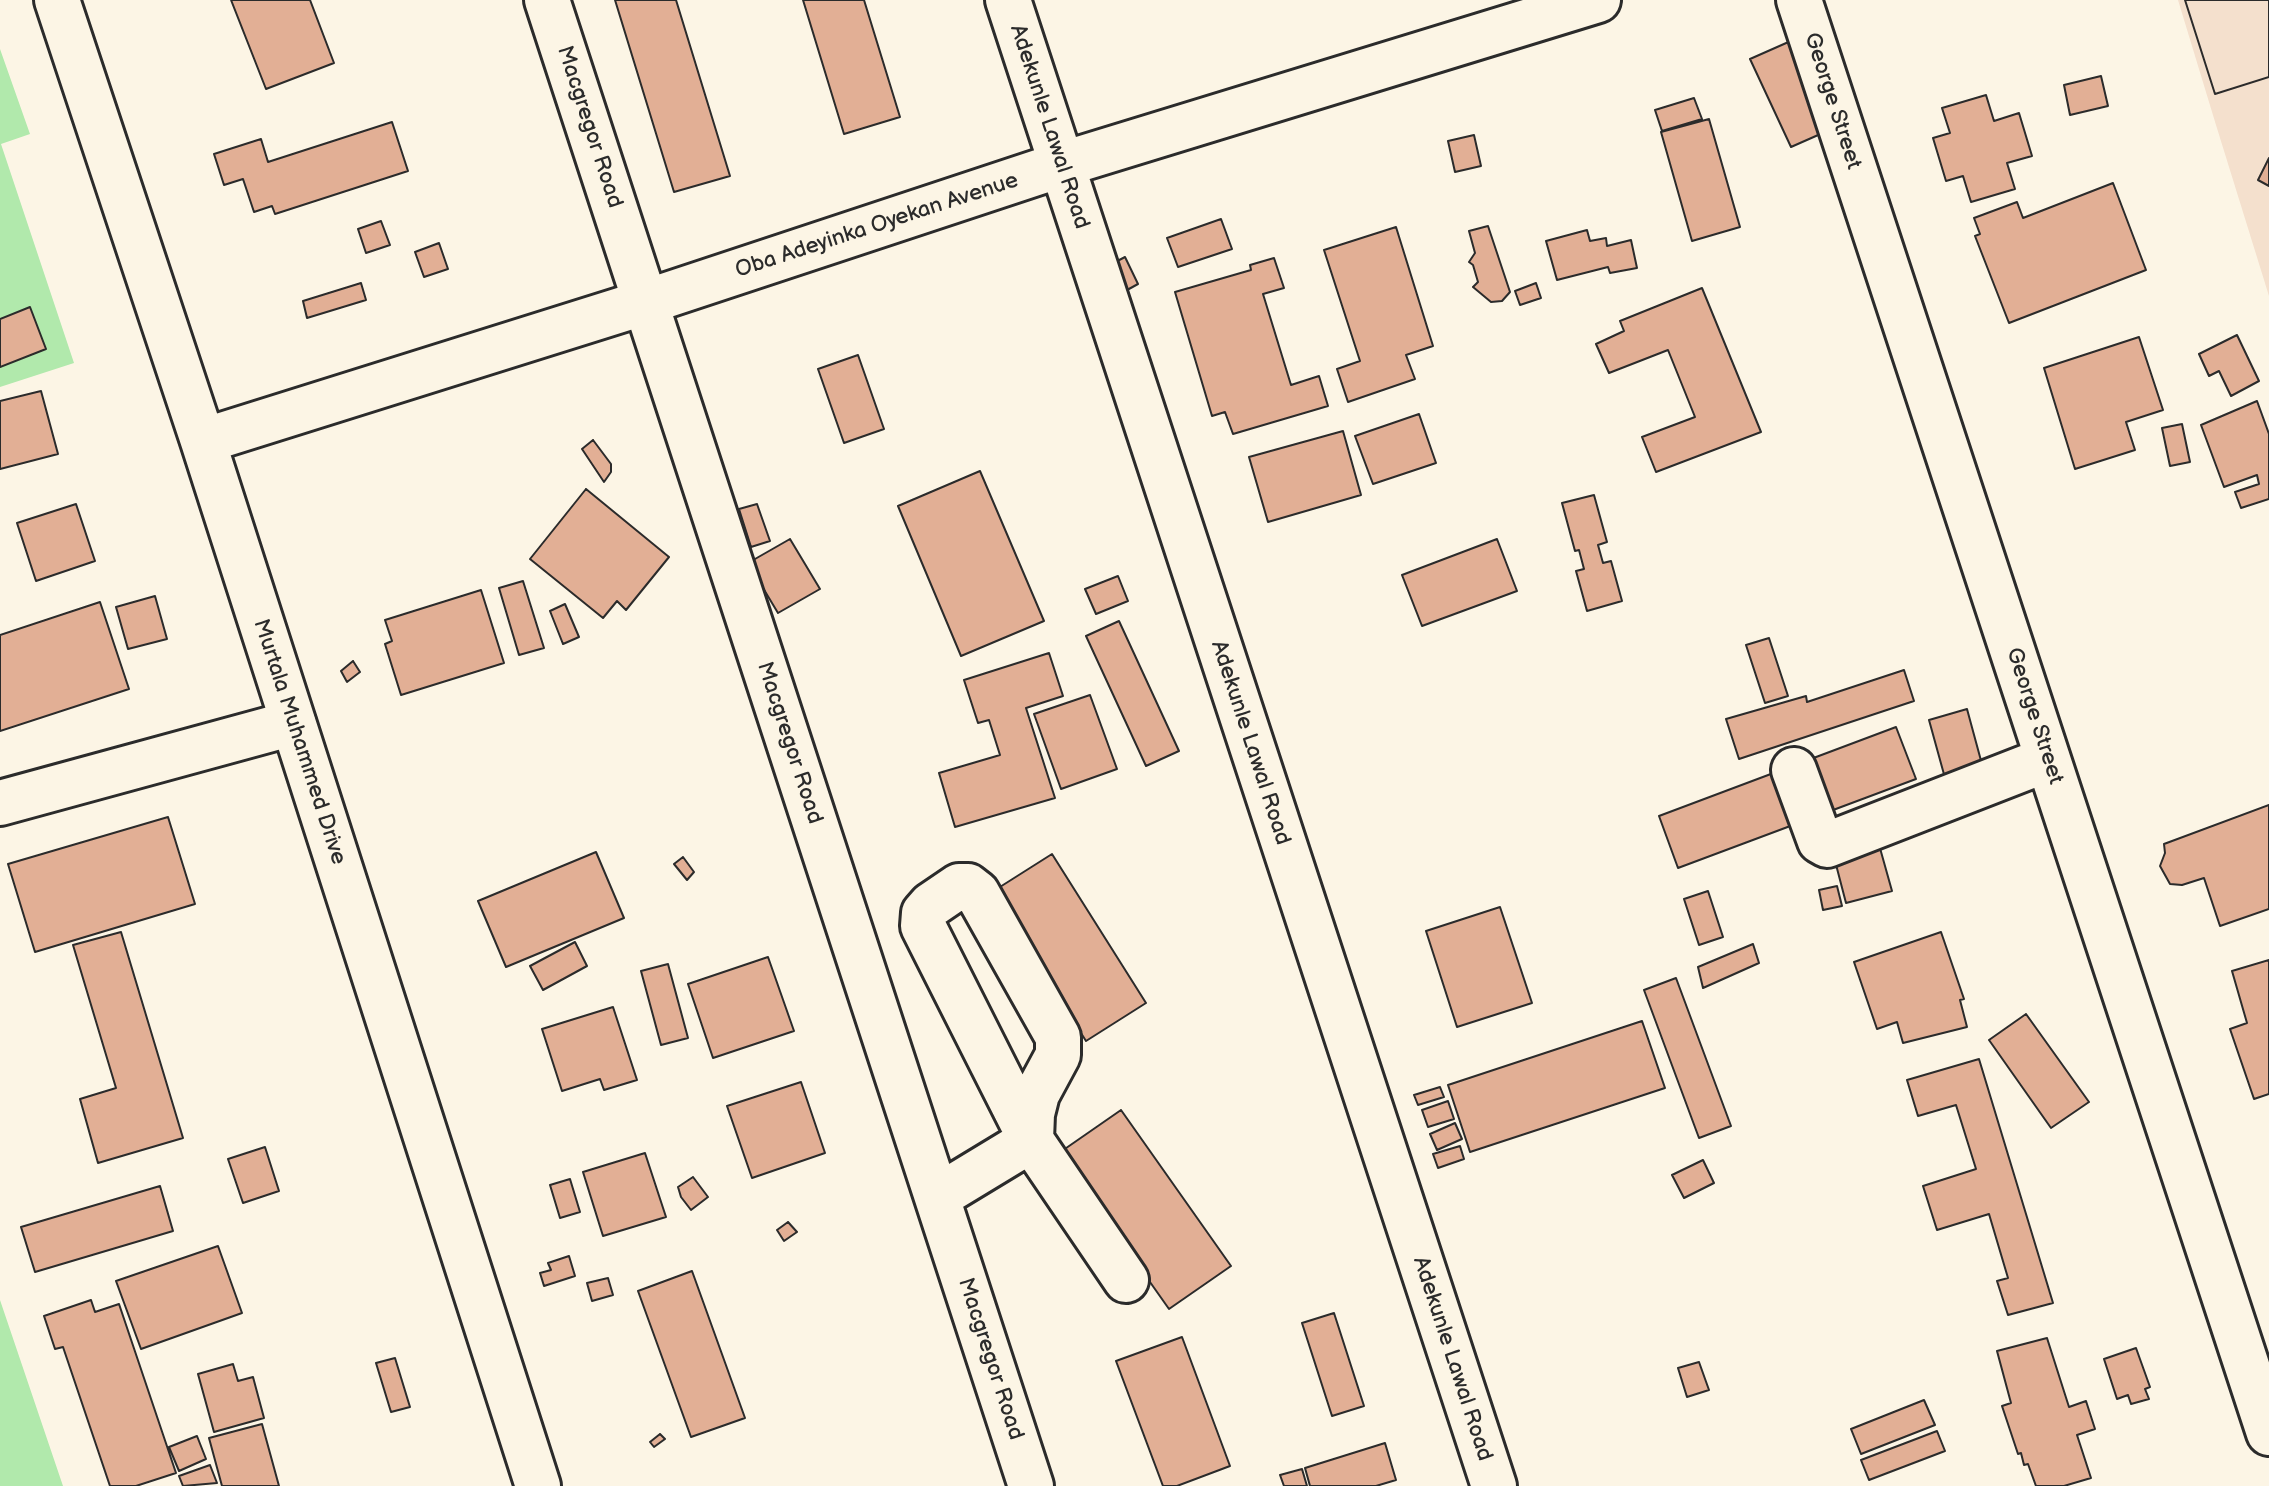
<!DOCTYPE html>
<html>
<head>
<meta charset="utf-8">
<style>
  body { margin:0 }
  canvas { display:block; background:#fcf5e5 }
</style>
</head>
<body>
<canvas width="2269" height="1486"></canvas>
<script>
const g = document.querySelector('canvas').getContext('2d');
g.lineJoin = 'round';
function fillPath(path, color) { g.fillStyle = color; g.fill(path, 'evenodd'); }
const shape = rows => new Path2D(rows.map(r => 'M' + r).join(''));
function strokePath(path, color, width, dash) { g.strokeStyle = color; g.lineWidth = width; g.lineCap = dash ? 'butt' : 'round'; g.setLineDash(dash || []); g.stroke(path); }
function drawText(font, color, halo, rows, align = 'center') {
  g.font = font + ' "Balsamiq Sans",sans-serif'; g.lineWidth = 8; g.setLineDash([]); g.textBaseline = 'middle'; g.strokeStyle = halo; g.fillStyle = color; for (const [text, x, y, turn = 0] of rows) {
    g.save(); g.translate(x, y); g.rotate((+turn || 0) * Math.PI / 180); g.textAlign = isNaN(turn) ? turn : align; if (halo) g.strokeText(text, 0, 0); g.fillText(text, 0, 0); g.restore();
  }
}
const built = shape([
  [2178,0,2269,0,2269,296,2216,125]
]);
const green = shape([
  [0,49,30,134,1,144,74,363,0,387],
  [0,1300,63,1486,0,1486]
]);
const building = shape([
  [231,0,310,0,334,63,266,89,231,0],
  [615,0,676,0,730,176,674,192,615,0],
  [803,0,864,0,900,117,844,134,803,0],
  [2185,0,2269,0,2269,77,2215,94,2185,0],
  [2185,0,2269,0,2269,77,2215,94,2185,0],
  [1793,40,1834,128,1791,147,1750,59,1793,40],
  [2101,76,2108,106,2070,115,2064,85,2101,76],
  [1986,95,1994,121,2019,113,2032,156,2007,163,2015,189,1971,202,1963,176,1946,181,1933,138,1950,133,1942,108,1986,95],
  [1694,98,1702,119,1662,131,1655,110,1694,98],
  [1709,119,1740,227,1692,241,1661,132,1709,119],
  [392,122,408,171,275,214,272,206,254,212,243,179,224,185,214,154,261,139,268,162,392,122],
  [1474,135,1481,166,1455,172,1448,141,1474,135],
  [2269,158,2269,186,2258,180,2269,158],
  [2113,183,2146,270,2009,323,1975,236,1980,234,1974,218,2017,202,2023,218,2113,183],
  [1221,219,1232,249,1178,267,1167,238,1221,219],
  [381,221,390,245,366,253,358,229,381,221],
  [1488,226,1510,292,1502,301,1491,302,1473,287,1478,282,1473,265,1469,262,1475,253,1469,231,1488,226],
  [1396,227,1433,346,1406,355,1415,379,1348,402,1337,369,1360,361,1324,250,1396,227],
  [1587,230,1590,241,1606,238,1607,246,1631,240,1637,268,1610,273,1608,267,1557,280,1546,241,1587,230],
  [439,243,448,269,424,277,415,252,439,243],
  [1125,257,1138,284,1118,295,1104,268,1125,257],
  [1274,258,1284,288,1263,294,1291,385,1319,376,1328,406,1233,434,1225,412,1212,416,1175,292,1251,270,1250,265,1274,258],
  [361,283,366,300,307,318,303,301,361,283],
  [1536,283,1541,298,1520,305,1515,291,1536,283],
  [1702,288,1761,432,1656,472,1642,437,1695,417,1668,350,1609,373,1596,344,1624,331,1620,321,1702,288],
  [30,307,46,349,0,367,0,319,30,307],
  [2237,335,2259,381,2231,396,2219,371,2209,376,2199,354,2237,335],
  [2139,337,2163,410,2126,422,2135,450,2075,469,2044,368,2139,337],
  [858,355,884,429,844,443,818,369,858,355],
  [41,391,58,454,0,469,0,401,41,391],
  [2257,401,2269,434,2269,499,2241,508,2235,492,2259,484,2257,475,2224,487,2201,425,2257,401],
  [1419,414,1436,463,1373,484,1355,436,1419,414],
  [2182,424,2190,462,2170,466,2162,428,2182,424],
  [1343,431,1361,495,1268,522,1249,457,1343,431],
  [593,440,611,464,611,472,604,482,582,449,593,440],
  [980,471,1044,621,961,656,898,506,980,471],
  [586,489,669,557,626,610,617,601,603,618,530,559,586,489],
  [1594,495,1607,542,1598,545,1603,563,1611,561,1622,601,1587,611,1576,571,1584,569,1579,550,1575,551,1562,503,1594,495],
  [76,504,95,561,36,581,17,523,76,504],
  [757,504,770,541,751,547,739,509,757,504],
  [790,539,820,589,778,613,748,563,790,539],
  [1497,539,1517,591,1422,626,1402,575,1497,539],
  [1118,576,1128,601,1096,614,1085,589,1118,576],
  [523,581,544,648,519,655,499,588,523,581],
  [481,590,504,663,401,695,385,644,392,641,385,620,481,590],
  [155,596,167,639,128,649,116,607,155,596],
  [100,602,129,689,0,731,0,635,100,602],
  [565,604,579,637,563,644,550,611,565,604],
  [1119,621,1179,751,1146,766,1086,636,1119,621],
  [1769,638,1788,696,1765,703,1746,645,1769,638],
  [1049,653,1063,696,1026,708,1055,798,955,827,939,773,1000,755,989,720,978,723,964,680,1049,653],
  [353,661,360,672,347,682,341,671,353,661],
  [1904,670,1914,701,1739,759,1726,719,1806,696,1807,702,1904,670],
  [1090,695,1117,769,1061,789,1034,714,1090,695],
  [1967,709,1983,768,1945,778,1929,720,1967,709],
  [1896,727,1916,779,1678,868,1659,816,1896,727],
  [2269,805,2269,909,2220,926,2204,878,2182,885,2170,884,2160,866,2165,853,2164,844,2269,805],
  [168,817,195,904,35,952,8,864,168,817],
  [1878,841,1892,891,1846,903,1833,853,1878,841],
  [596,852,624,918,506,967,478,901,596,852],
  [1052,854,1146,1003,1086,1041,992,892,1052,854],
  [683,857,694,872,687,880,674,864,683,857],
  [1837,886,1842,906,1823,910,1819,890,1837,886],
  [1708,891,1723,937,1699,945,1684,899,1708,891],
  [1500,907,1532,1003,1457,1027,1426,931,1500,907],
  [121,932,183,1138,98,1163,80,1099,116,1088,73,945,121,932],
  [1941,932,1964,999,1960,1000,1967,1027,1903,1043,1897,1022,1877,1029,1854,962,1941,932],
  [575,942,587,966,543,990,530,966,575,942],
  [1753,944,1759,963,1703,988,1698,967,1753,944],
  [768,957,794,1031,713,1058,688,984,768,957],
  [2269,960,2269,1094,2254,1099,2230,1029,2247,1023,2232,971,2269,960],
  [668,964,688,1038,661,1045,641,971,668,964],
  [1676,978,1731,1126,1699,1138,1644,990,1676,978],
  [613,1007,637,1080,604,1090,600,1079,562,1091,542,1029,613,1007],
  [2026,1014,2089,1102,2051,1128,1989,1040,2026,1014],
  [1642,1021,1665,1088,1470,1152,1448,1085,1642,1021],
  [1979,1059,2053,1303,2008,1315,1997,1281,2008,1278,1989,1214,1937,1230,1923,1186,1976,1169,1956,1105,1918,1116,1907,1080,1979,1059],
  [801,1082,825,1153,752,1178,727,1106,801,1082],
  [1440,1087,1444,1097,1418,1105,1414,1095,1440,1087],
  [1448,1101,1454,1119,1428,1127,1422,1110,1448,1101],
  [1121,1110,1231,1266,1169,1309,1059,1153,1121,1110],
  [1455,1123,1462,1139,1437,1150,1430,1134,1455,1123],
  [1460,1146,1464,1159,1438,1168,1433,1154,1460,1146],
  [265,1147,279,1191,243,1203,228,1159,265,1147],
  [645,1153,666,1217,603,1236,583,1172,645,1153],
  [1703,1160,1714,1183,1684,1198,1672,1175,1703,1160],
  [693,1177,708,1197,691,1210,681,1197,678,1187,693,1177],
  [570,1179,580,1212,560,1218,550,1185,570,1179],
  [160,1186,173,1231,35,1272,21,1227,160,1186],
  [788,1222,797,1232,784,1241,777,1230,788,1222],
  [218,1246,242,1313,141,1349,116,1281,218,1246],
  [569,1256,575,1276,544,1286,540,1273,551,1270,548,1263,569,1256],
  [692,1271,745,1418,691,1437,638,1291,692,1271],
  [608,1278,613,1295,592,1301,587,1283,608,1278],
  [91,1300,95,1312,119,1304,176,1473,136,1486,110,1486,63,1347,55,1349,44,1316,91,1300],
  [1334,1313,1364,1406,1332,1416,1302,1323,1334,1313],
  [1182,1337,1230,1466,1177,1486,1163,1486,1116,1361,1182,1337],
  [2047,1338,2069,1407,2086,1401,2095,1429,2077,1435,2091,1478,2064,1486,2036,1486,2028,1464,2024,1465,2021,1453,2018,1454,2002,1406,2011,1403,1997,1351,2047,1338],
  [2136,1348,2150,1387,2145,1389,2149,1399,2131,1404,2128,1395,2117,1399,2104,1359,2136,1348],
  [395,1358,410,1407,391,1412,376,1363,395,1358],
  [1699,1362,1709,1390,1687,1397,1678,1368,1699,1362],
  [233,1364,238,1381,253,1377,264,1418,214,1432,198,1374,233,1364],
  [1924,1400,1935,1425,1861,1454,1851,1429,1924,1400],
  [262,1424,279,1486,222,1486,209,1438,262,1424],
  [1937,1431,1945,1451,1869,1480,1861,1460,1937,1431],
  [660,1434,665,1439,654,1447,650,1442,660,1434],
  [197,1436,206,1459,179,1471,169,1447,197,1436],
  [1385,1443,1396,1480,1376,1486,1310,1486,1305,1468,1385,1443],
  [210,1465,217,1483,183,1486,179,1476,210,1465],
  [1302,1469,1307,1486,1284,1486,1280,1475,1302,1469]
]);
const minor = shape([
  [547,0,1031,1486],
  [1799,0,2269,1433],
  [1794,770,1820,841,1827,845,2048,759],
  [0,803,293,723],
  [937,1197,1031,1140,923,926,924,913,931,905,959,886,968,886,977,893,1058,1037,1058,1055,1037,1094,1032,1114,1031,1140,1126,1280]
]);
const major = shape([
  [57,0,203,441,538,1486],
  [1008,0,1494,1486],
  [203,441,646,302,1060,165,1598,0]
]);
const streetNames = [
  ["George Street",1832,101,72],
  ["Macgregor Road",589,127,72],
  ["Adekunle Lawal Road",1049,127,72],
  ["Oba Adeyinka Oyekan Avenue",877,226,-18],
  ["George Street",2034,716,72],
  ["Murtala Muhammed Drive",299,742,72],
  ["Macgregor Road",789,743,72],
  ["Adekunle Lawal Road",1250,743,72],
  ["Macgregor Road",990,1359,72],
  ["Adekunle Lawal Road",1452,1359,72]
];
fillPath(built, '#f4e0cd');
fillPath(green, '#b1e9ac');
fillPath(building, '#e2af95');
strokePath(building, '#2b2b2b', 2);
strokePath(minor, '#2b2b2b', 50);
strokePath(major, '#2b2b2b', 50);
strokePath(minor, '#fcf5e5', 44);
strokePath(major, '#fcf5e5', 44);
drawText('22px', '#2b2b2b', '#fcf5e5', streetNames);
</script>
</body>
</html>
